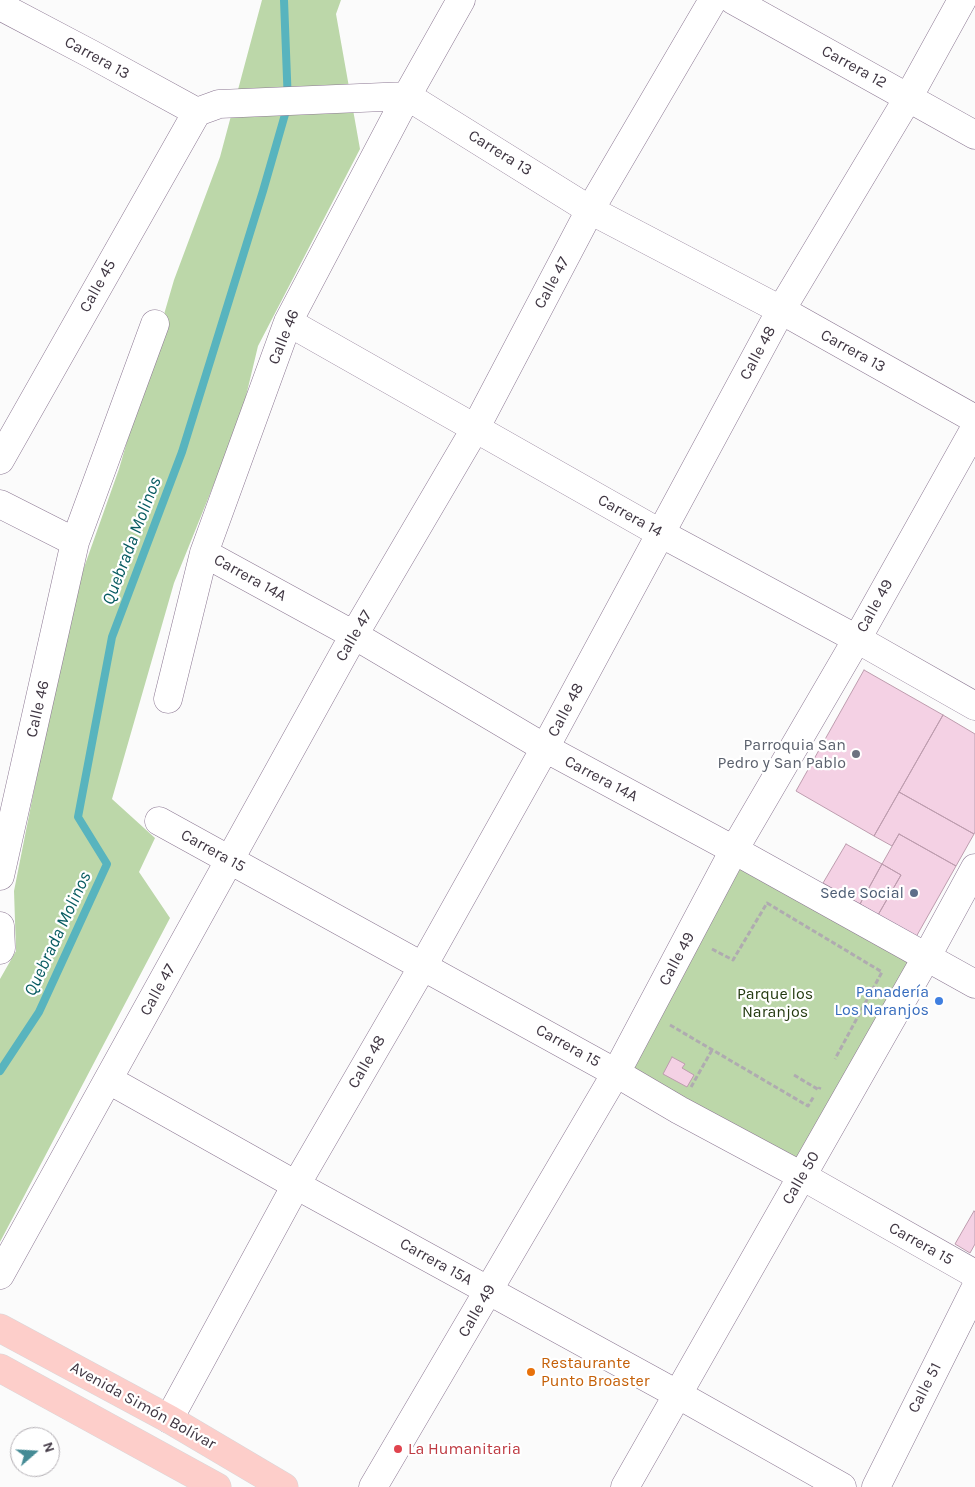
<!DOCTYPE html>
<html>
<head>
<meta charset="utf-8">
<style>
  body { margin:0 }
  #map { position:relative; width:975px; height:1487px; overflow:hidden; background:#fbfbfb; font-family:Karla,sans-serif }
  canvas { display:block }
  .north { position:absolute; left:10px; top:1427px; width:50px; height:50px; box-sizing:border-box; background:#fff; border:1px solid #b3afb4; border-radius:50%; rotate:71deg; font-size:14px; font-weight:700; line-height:20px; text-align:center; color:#403743 }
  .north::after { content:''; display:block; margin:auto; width:18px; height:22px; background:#458b95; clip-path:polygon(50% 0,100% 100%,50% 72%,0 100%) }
</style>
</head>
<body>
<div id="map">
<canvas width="975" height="1487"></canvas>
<div class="north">N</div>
</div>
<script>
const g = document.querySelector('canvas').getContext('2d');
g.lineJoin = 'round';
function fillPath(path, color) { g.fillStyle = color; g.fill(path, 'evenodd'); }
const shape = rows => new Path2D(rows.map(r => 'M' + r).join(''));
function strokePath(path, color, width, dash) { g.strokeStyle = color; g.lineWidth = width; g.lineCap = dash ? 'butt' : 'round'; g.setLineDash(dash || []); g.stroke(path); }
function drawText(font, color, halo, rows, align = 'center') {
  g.font = font + ' Karla,sans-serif'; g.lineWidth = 4.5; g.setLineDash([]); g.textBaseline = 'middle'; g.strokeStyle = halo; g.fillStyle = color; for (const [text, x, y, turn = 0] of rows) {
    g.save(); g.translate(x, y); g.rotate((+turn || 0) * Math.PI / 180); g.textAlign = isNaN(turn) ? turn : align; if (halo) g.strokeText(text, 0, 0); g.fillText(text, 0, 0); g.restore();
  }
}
const green = shape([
  [262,0,341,0,336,14,360,149,258,346,241,417,174,583,112,799,155,838,139,872,170,918,0,1242,0,979,16,951,14,891,41,755,81,576,119,469,174,280,220,157],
  [734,850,926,958,802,1176,616,1073]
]);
const stream = shape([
  [0,1071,39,1012,107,864,78,817,112,637,182,452,263,191,288,104,284,0]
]);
const building = shape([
  [864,670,943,715,874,836,796,791,864,670],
  [943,715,975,734,975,832,974,834,899,792,943,715],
  [899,792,974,834,956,866,899,834,892,846,874,836,899,792],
  [899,834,956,866,916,937,878,915,901,875,882,864,899,834],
  [846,844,882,864,860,904,823,883,846,844],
  [882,864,901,875,878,915,860,904,882,864],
  [672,1057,685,1064,682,1068,694,1075,687,1087,663,1074,672,1057],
  [974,1211,975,1212,975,1244,970,1253,955,1244,974,1211]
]);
const path = shape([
  [712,949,733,960,767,903,882,972,835,1059],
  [670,1025,808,1106,814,1096],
  [794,1075,819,1090,820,1087],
  [691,1087,712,1050]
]);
const minor = shape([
  [733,0,975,135],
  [0,6,91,54,197,112,219,104,407,96,590,210,781,310,975,419],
  [288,322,660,533,857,639,975,706],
  [0,460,197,112],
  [0,504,75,542],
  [204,553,354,635,545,748,734,850,975,984],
  [168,699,204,553,288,322,407,96,461,0],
  [159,821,616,1073,679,1110,802,1176,975,1274],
  [0,876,75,542,155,324],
  [0,926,1,948,0,950],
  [109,1080,296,1185,677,1394,842,1487],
  [0,1275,354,635,475,429,590,210,713,0],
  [169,1419,296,1185,423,966,545,748,781,310,908,98,962,0],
  [373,1487,616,1073,734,850,857,639,975,428],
  [625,1487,926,958,975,868],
  [876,1487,975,1289]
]);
const primary = shape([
  [0,1328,169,1419,284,1487],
  [0,1368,217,1487]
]);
const markers = [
  [856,754,5,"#6b7280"],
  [914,893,5,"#5c6f8a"],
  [939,1001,5,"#3f7fe0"],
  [531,1372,5,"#e8710a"],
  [398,1449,5,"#e0444e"]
];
const streetNames = [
  ["Carrera 13",97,58,29],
  ["Carrera 12",854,67,29],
  ["Carrera 13",500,153,32],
  ["Calle 47",552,283,-62],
  ["Calle 45",98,286,-61],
  ["Calle 46",284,337,-68],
  ["Carrera 13",853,351,29],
  ["Calle 48",758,353,-62],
  ["Carrera 14",630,516,29],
  ["Carrera 14A",250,578,29],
  ["Calle 49",875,606,-61],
  ["Calle 47",354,636,-60],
  ["Calle 46",38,709,-77],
  ["Calle 48",566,710,-62],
  ["Carrera 14A",601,779,28],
  ["Carrera 15",213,851,29],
  ["Calle 49",677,959,-62],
  ["Calle 47",158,990,-61],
  ["Carrera 15",568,1046,29],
  ["Calle 48",367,1062,-60],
  ["Calle 50",801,1178,-60],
  ["Carrera 15",921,1244,29],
  ["Carrera 15A",436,1262,29],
  ["Calle 49",477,1311,-60],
  ["Calle 51",925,1388,-63],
  ["Avenida Simón Bolívar",143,1406,29]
];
const worshipNames = [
  ["Parroquia San",846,745],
  ["Pedro y San Pablo",846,763]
];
const serviceNames = [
  ["Sede Social",904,893]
];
const shopNames = [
  ["Panadería",929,992],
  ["Los Naranjos",929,1010]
];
const parkNames = [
  ["Parque los",775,994],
  ["Naranjos",775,1012]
];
const foodNames = [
  ["Restaurante",541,1363],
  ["Punto Broaster",541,1381]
];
const healthNames = [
  ["La Humanitaria",408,1449]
];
const waterNames = [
  ["Quebrada Molinos",132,541,-69],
  ["Quebrada Molinos",58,934,-65]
];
fillPath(green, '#bcd7a9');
strokePath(stream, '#58b4be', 8);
fillPath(building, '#f4d1e4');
strokePath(building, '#bd9cae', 1);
strokePath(minor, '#8c7893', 29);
strokePath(primary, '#d9d7d9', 29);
strokePath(path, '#afabb0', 3, [5, 2.5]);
strokePath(minor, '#fff', 28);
strokePath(primary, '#fdceca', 28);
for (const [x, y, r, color] of markers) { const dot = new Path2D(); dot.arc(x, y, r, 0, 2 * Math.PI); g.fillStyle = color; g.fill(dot); strokePath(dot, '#fff', 2); }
drawText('16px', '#403743', '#fff', streetNames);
drawText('16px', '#5b616d', '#fff', worshipNames, 'right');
drawText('16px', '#4e5e75', '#fff', serviceNames, 'right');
drawText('16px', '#366cbe', '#fff', shopNames, 'right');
drawText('16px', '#243a10', '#fff', parkNames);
drawText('16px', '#c56008', '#fff', foodNames, 'left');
drawText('16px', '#be3a42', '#fff', healthNames, 'left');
drawText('italic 18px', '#095c62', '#fff', waterNames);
</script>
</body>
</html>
